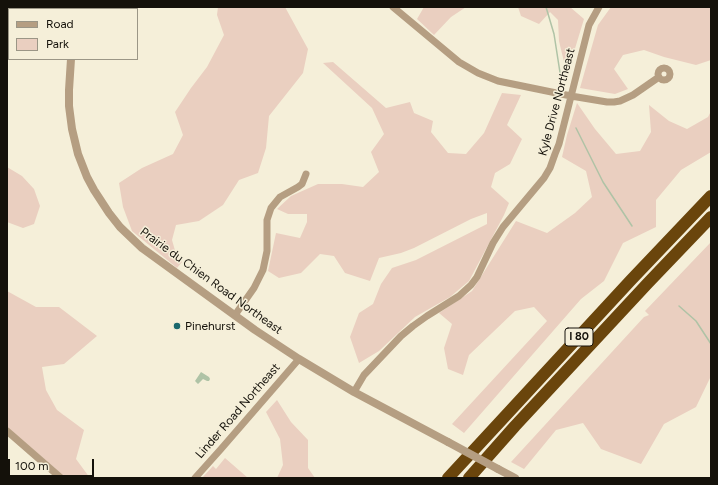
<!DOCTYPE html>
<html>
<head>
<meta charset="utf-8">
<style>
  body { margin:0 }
  #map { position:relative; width:718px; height:485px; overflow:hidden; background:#f5efd9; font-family:Figtree,sans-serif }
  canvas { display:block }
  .frame { position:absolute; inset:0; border:8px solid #14110a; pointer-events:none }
  .legend { position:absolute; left:8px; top:8px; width:130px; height:52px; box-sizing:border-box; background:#f5efd9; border:1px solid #9b9686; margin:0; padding:5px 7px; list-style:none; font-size:12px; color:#14110a }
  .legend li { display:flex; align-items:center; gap:8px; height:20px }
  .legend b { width:20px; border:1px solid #9b9686 }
  .scale { position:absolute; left:8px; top:459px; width:86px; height:18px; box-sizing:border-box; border:2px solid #14110a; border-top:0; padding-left:5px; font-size:12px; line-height:14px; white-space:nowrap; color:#14110a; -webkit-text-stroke:3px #f5efd9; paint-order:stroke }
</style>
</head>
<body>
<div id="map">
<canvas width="718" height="485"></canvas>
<div class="frame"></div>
<ul class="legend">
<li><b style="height:5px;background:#b59e82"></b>Road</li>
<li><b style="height:11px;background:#eacfc0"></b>Park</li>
</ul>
<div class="scale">100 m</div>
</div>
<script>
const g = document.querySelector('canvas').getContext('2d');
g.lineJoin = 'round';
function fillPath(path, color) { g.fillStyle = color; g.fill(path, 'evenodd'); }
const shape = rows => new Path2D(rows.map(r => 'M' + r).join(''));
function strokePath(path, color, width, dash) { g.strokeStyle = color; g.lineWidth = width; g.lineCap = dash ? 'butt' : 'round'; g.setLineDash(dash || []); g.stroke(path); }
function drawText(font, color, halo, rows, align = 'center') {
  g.font = font + ' Figtree,sans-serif'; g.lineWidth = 3; g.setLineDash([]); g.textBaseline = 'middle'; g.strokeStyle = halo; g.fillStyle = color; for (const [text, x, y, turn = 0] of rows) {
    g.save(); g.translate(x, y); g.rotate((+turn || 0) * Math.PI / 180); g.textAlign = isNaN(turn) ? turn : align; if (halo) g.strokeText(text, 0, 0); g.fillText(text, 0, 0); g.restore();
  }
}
const green = shape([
  [218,7,285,7,308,49,303,73,269,116,266,148,258,173,239,180,223,205,199,221,176,225,172,240,176,254,182,262,177,268,132,231,123,207,119,183,142,168,173,154,183,135,175,112,191,88,207,67,224,35,217,15],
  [424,7,466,7,451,17,434,35,417,19],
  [518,7,570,7,584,19,573,55,564,62,559,41,558,20,550,12,539,24,521,16],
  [611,7,711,7,711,60,696,65,664,57,644,50,623,55,614,69,628,89,615,94,580,88,598,25],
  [333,62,386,108,410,102,414,113,433,121,431,132,448,153,466,154,484,133,502,93,521,95,507,125,522,139,510,164,495,173,491,187,509,203,504,215,469,281,450,297,415,317,379,351,359,363,350,337,359,313,373,304,381,284,392,268,416,260,487,224,487,213,471,219,414,248,401,253,379,258,370,281,345,273,334,256,320,254,301,273,279,278,268,271,276,233,300,238,307,222,307,214,288,214,277,209,291,196,318,184,342,184,363,187,379,172,371,152,384,134,372,108,323,63],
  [577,103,595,129,616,154,640,151,651,132,649,105,669,121,687,129,708,117,711,111,711,152,681,170,656,200,656,227,623,243,604,281,581,299,464,433,452,424,547,321,534,307,515,311,469,355,463,375,448,369,444,348,452,324,439,313,472,291,516,221,547,233,575,213,592,197,586,171,562,157,567,135],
  [7,167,22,176,34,189,40,206,34,224,23,228,7,222],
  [711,242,711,376,696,407,664,424,641,464,601,449,583,423,556,430,524,469,511,462,644,317,649,315,645,311],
  [7,291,36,307,59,307,97,336,64,364,42,367,46,390,57,410,84,430,76,459,90,478,66,478,7,427],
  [277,400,291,422,308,440,308,468,315,478,277,478,283,465,280,439,266,412],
  [225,458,248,478,202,478,213,466,216,469]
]);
const water = shape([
  [201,372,209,377,210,379,209,381,207,381,203,379,198,384,195,381]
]);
const stream = shape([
  [546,7,554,34,561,79],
  [576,128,603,182,632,226],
  [679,306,696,321,711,344]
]);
const minor = shape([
  [393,7,459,62,478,73,498,81,571,96,607,102,614,102,620,101,633,95,659,77],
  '658 74a6 6 0 1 1 12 0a6 6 0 1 1-12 0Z',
  [235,315,254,288,263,270,267,251,267,220,271,208,280,197,298,187,302,184,306,174],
  [354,392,364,375,401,336,413,326,427,316,459,296,471,285,477,277,493,243,503,227,544,178,550,168,555,154,559,144,589,25,599,7],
  [7,431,61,478],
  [195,478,221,449,299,359]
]);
const tertiary = shape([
  [81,9,82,7],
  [71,59,69,90,69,106,72,129,78,154,87,177,94,190,109,213,120,227,142,248,255,330,299,359,354,392,448,442],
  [498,469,515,478]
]);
const motorway = shape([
  [448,478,631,280,711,196],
  [469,478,515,426,647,284,711,217]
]);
const tertiaryBridge = shape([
  [448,442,498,469]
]);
const markers = [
  [177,326,4,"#1a686c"]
];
const shields = [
  [579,337,28]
];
const shieldNames = [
  ["I 80",579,337]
];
const streetNames = [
  ["Kyle Drive Northeast",557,102,-75],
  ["Prairie du Chien Road Northeast",211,281,36],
  ["Linder Road Northeast",238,411,-49]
];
const poiNames = [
  ["Pinehurst",185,326]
];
fillPath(green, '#eacfc0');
fillPath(water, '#afc3a6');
strokePath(stream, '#afc3a6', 1.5);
strokePath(minor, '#b59e82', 7);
strokePath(tertiary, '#b59e82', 8);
strokePath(motorway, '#6a450c', 12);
strokePath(tertiaryBridge, '#b59e82', 8);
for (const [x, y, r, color] of markers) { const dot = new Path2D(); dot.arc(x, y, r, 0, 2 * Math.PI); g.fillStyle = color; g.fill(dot); strokePath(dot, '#f5efd9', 1.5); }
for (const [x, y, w] of shields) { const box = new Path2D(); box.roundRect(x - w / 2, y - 9, w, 18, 3); g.fillStyle = '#f5efd9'; g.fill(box); strokePath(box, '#14110a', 1); }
drawText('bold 11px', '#14110a', null, shieldNames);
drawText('12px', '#14110a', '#f5efd9', streetNames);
drawText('12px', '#14110a', '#f5efd9', poiNames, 'left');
</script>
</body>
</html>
